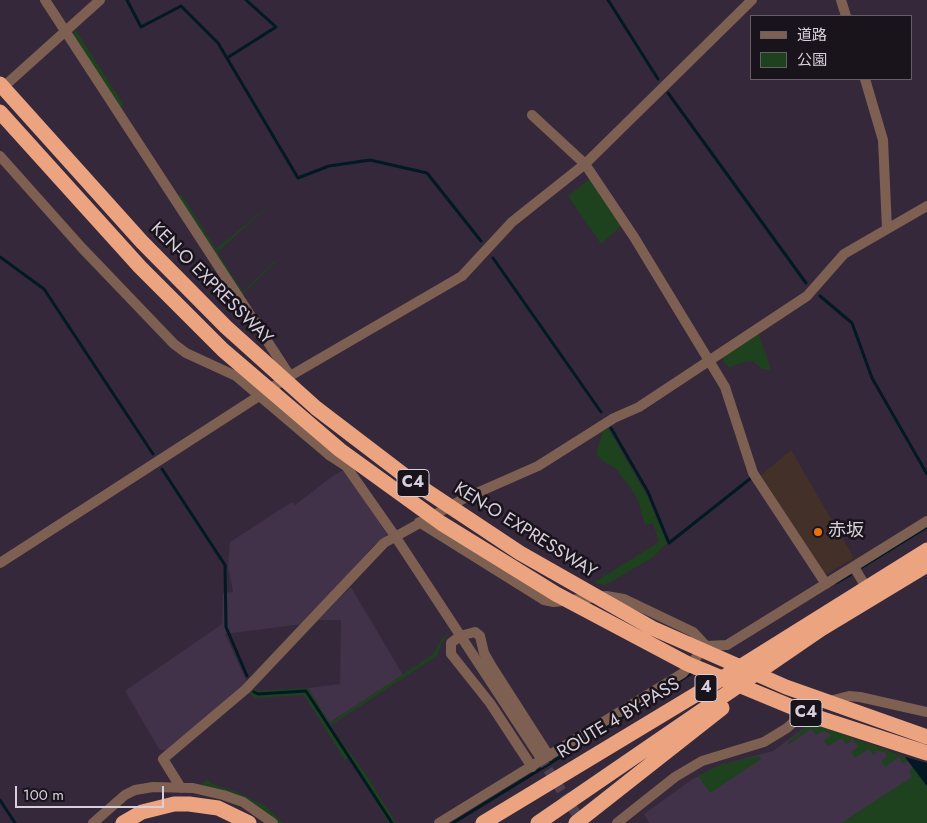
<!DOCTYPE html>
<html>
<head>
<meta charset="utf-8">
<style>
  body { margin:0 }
  #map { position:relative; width:927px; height:823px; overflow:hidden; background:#35283b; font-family:Jost,"Noto Sans JP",sans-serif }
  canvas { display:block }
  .legend { position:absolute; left:750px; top:15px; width:162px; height:65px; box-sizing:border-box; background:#19131c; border:1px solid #655e68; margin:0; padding:6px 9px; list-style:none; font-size:15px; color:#d7cfdb }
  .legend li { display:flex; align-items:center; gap:10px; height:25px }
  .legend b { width:25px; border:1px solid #655e68 }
  .scale { position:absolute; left:15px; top:786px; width:149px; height:22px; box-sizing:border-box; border:2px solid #d7cfdb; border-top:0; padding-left:6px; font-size:15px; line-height:18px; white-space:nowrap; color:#d7cfdb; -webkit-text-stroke:4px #19131c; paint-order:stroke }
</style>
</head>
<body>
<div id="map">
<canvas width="927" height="823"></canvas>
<ul class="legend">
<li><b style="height:6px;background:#7e6052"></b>道路</li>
<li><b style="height:14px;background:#1e421e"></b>公園</li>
</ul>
<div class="scale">100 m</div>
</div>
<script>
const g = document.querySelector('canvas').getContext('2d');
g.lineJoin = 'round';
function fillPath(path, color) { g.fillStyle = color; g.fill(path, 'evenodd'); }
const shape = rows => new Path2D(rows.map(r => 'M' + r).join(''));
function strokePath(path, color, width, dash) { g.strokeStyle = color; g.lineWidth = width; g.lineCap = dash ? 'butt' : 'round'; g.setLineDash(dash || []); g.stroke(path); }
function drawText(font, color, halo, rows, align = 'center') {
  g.font = font + ' Jost,"Noto Sans JP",sans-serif'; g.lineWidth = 5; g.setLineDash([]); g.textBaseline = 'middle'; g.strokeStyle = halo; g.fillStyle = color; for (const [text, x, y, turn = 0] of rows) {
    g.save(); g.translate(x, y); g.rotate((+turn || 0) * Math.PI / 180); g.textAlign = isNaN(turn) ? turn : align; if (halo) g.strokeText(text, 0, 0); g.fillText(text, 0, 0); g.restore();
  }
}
const commercial = shape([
  [791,450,854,558,825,575,761,475]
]);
const built = shape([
  [344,470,387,534,386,537,374,545,303,624,225,634,248,684,167,751,159,749,125,691,222,624,223,593,233,592,228,566,230,542,292,502,295,505,334,475],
  [351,587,403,675,329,723,308,688,340,684,341,620,318,620],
  [811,723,905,757,923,781,841,823,649,823,644,814,691,780,720,765,773,751]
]);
const green = shape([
  [75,29,124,105,121,107,126,118,73,37],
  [591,178,622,225,601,244,568,196],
  [181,194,216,249,278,198,217,252,243,292,275,261,276,262,242,295,177,196],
  [758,332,771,370,762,369,753,361,744,362,730,367,724,363,722,355],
  [608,428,647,496,667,543,652,558,605,585,593,583,659,542,653,523,645,525,637,498,627,483,615,468,604,462,596,454,603,431],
  [451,631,441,644,437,656,330,726,365,773,396,823,389,823,348,758,345,760,304,695,255,698,250,694,255,689,258,691,308,688,330,723,433,654,441,640],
  [811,723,905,757,908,761,903,764,899,757,885,767,881,761,887,757,885,752,878,751,873,755,869,749,855,758,851,752,858,747,853,739,846,744,842,738,828,746,824,740,831,736,829,733,822,731,816,735,811,729,788,745,788,742],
  [759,756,761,759,710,793,698,776,720,765],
  [913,768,927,786,927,823,841,823,912,777,909,771],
  [208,780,212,784,237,792,265,806,283,823,276,823,203,787,202,783]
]);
const water = shape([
  [905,757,927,763,927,786,923,781]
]);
const stream = shape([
  [127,0,141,27,181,6,218,43,298,178,329,166,370,160,427,173,481,241],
  [608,0,658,79],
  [227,58,276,27,246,0],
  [668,93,806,283],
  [0,257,44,289,153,454],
  [493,258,601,412],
  [820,296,852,323,872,378,927,474],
  [611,428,648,492,669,543,751,478],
  [162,469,225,565,226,627,247,676],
  [862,567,927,527],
  [836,583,850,575],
  [254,692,258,694,306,691,392,823],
  [0,800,15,823],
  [453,823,575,748,695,671]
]);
const minorTunnel = shape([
  [540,757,582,823]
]);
const minor = shape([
  [45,0,290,376],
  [841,0,846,16],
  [865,79,883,140,887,229],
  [0,90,100,0],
  [532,115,585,164,634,237,725,387,753,473,826,584],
  [0,156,82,248,174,344,186,353,236,376,329,455,346,466,395,536,540,757],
  [419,522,544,600,554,602,606,596,624,599,693,632,706,646],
  [0,563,290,376,462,276,512,222,585,164,752,0],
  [854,567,866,587],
  [532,767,490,703,451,654,451,643,460,636,475,632,480,636,484,653,492,667,549,756],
  [181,788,163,759,246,689,384,543,463,499,538,466,614,418,639,407,807,296,844,254,927,206],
  [93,823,125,795,135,790,153,787,193,788,223,795,243,802,273,823],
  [439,823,683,673,706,646,727,645,927,521],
  [617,823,675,777,702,761,764,742,787,728,811,707,821,703,849,696,860,697,927,712]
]);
const highway = shape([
  [123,823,142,812,174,804,189,804,218,808,249,823],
  [483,823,700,692,927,550],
  [538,823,821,629,927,565],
  [576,823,722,708]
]);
const highwayBridge = shape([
  [0,84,142,242,226,327,316,408,413,482,520,553,652,628,786,687,927,737],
  [0,112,140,267,223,350,340,450,441,523,556,594,688,664,816,717,927,753]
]);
const markers = [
  [818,532,5,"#e8710a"]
];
const shields = [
  [413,483,32],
  [706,688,22],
  [806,713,32]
];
const shieldNames = [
  ["C4",413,483],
  ["4",706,688],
  ["C4",806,713]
];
const streetNames = [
  ["KEN-O EXPRESSWAY",211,284,45],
  ["KEN-O EXPRESSWAY",525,531,32],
  ["ROUTE 4 BY-PASS",619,719,-31]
];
const poiNames = [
  ["赤坂",828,532]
];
fillPath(commercial, '#433029');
fillPath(built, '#413149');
fillPath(green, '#1e421e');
fillPath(water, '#001923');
strokePath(stream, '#001923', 3);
strokePath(minorTunnel, '#4d4153', 10, [10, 5]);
strokePath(minor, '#7e6052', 10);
strokePath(highway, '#eca380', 15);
strokePath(highwayBridge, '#eca380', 15);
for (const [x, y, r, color] of markers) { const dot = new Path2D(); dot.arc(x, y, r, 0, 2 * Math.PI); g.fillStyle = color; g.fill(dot); strokePath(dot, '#19131c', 2); }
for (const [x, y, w] of shields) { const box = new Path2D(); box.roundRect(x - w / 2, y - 13.5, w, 27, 4); g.fillStyle = '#19131c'; g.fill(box); strokePath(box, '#d7cfdb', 1); }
drawText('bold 16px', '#d7cfdb', null, shieldNames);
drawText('18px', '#d7cfdb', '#19131c', streetNames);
drawText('18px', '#d7cfdb', '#19131c', poiNames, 'left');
</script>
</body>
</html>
